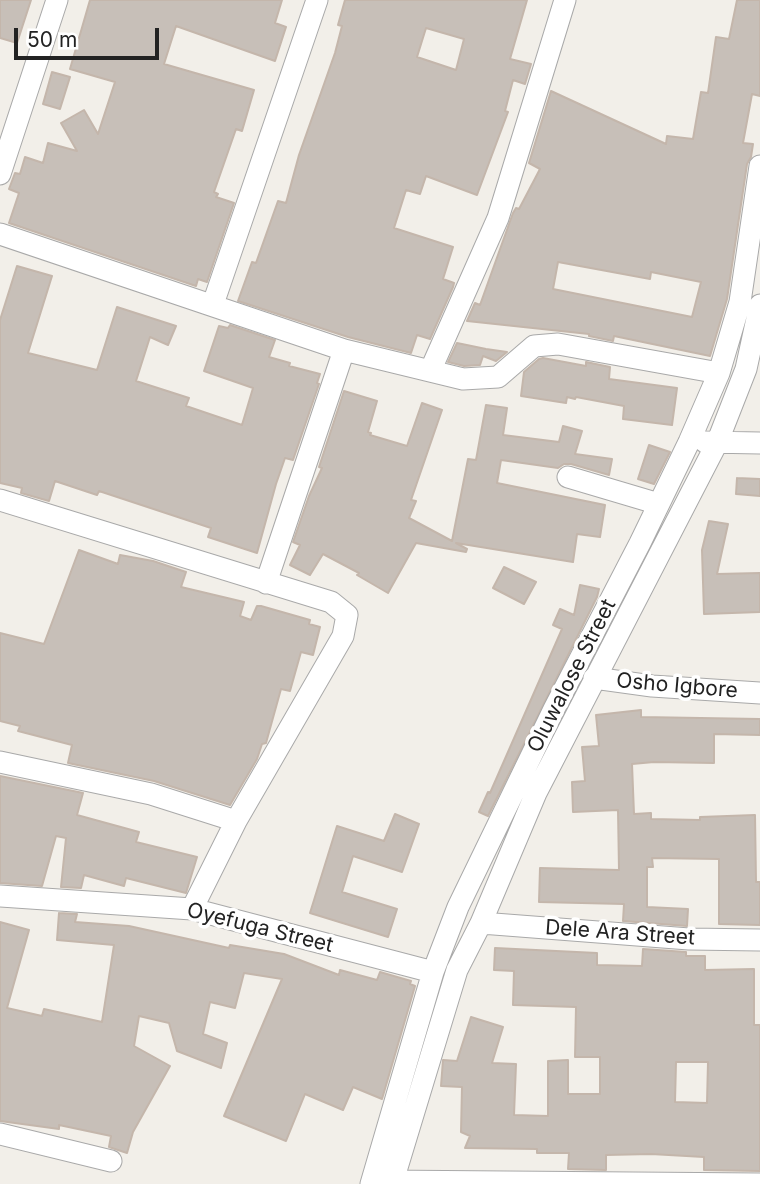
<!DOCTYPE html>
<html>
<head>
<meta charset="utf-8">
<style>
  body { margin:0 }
  #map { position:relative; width:760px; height:1184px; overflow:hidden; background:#f2efe9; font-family:Inter,sans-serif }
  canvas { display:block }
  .scale { position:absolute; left:14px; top:28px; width:145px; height:32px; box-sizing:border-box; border:4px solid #222; border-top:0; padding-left:9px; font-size:21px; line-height:24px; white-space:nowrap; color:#222; -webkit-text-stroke:5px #fff; paint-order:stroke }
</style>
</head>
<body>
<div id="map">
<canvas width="760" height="1184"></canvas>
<div class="scale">50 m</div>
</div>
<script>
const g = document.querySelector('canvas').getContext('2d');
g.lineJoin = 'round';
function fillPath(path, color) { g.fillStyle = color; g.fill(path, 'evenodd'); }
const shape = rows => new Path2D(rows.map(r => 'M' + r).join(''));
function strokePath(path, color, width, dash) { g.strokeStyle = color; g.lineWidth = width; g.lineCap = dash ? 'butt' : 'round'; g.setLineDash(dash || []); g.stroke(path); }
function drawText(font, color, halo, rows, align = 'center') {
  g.font = font + ' Inter,sans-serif'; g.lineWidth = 7; g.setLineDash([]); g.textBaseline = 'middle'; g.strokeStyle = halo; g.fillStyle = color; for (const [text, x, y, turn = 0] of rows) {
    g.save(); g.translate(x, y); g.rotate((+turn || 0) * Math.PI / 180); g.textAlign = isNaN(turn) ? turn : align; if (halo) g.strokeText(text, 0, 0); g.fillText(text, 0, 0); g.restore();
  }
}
const building = shape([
  [0,0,31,0,17,43,0,38,0,0],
  [90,0,282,0,275,23,286,27,275,61,176,26,164,64,254,90,242,131,236,129,214,192,218,194,216,197,234,203,207,282,198,279,196,286,9,223,19,193,9,189,15,173,20,174,25,157,43,163,48,143,77,151,61,123,84,110,98,134,115,82,70,69,90,0],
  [345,0,527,0,510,59,531,64,525,84,513,80,505,111,508,112,477,195,426,176,420,194,406,190,394,228,453,247,443,279,454,283,453,287,430,339,417,335,411,353,348,337,238,301,252,262,256,263,278,201,286,203,299,155,335,53,342,26,338,25,345,0],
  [426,28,464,39,456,70,417,57,426,28],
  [737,0,760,0,760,96,752,94,743,143,753,144,751,157,747,164,727,299,710,356,614,336,613,341,589,336,589,334,467,321,475,303,480,305,513,213,516,208,519,209,540,169,529,163,551,91,666,144,667,136,693,139,701,92,708,93,716,37,729,39,737,0],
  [558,262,650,279,651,272,701,282,692,317,553,289,558,262],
  [52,72,70,77,60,109,43,104,52,72],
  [17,266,52,276,28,353,97,370,117,307,176,326,168,345,150,337,136,381,189,398,186,406,242,425,253,388,204,371,219,326,228,328,230,325,275,340,269,357,290,363,289,366,320,374,317,383,319,384,293,460,285,458,276,484,257,553,208,537,211,528,99,491,97,495,55,481,49,501,21,493,22,488,0,483,0,320,17,266],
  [457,343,486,349,507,352,496,361,483,356,480,365,464,366,448,362,457,343],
  [543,358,586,366,586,362,610,367,609,379,677,388,672,425,623,419,624,406,576,397,575,399,567,397,566,403,521,396,524,372,539,359,543,358],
  [344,391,377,401,368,432,371,433,370,435,407,446,422,403,442,410,411,500,416,501,409,518,452,541,468,459,476,460,486,405,507,408,503,435,559,442,563,426,582,431,575,454,612,459,609,475,571,464,564,464,558,468,501,460,497,483,605,505,600,537,577,534,573,562,456,543,467,549,466,552,416,543,388,593,357,575,359,573,323,554,310,575,290,565,300,545,293,542,309,496,322,468,319,467,344,391],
  [649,445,670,452,654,484,638,479,649,445],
  [737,478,760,479,760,496,736,494,737,478],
  [709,521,728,524,717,574,760,573,760,612,704,614,702,550,709,521],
  [79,550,118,564,120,555,153,561,186,572,181,587,244,602,240,616,251,620,257,606,261,606,310,620,309,624,320,627,313,655,301,652,290,691,281,689,266,743,262,744,257,759,230,805,154,781,68,763,72,745,18,731,20,726,0,721,0,633,44,644,79,550],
  [504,567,536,582,524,604,493,588,504,567],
  [580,585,599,589,597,597,488,816,479,812,488,792,490,793,562,629,553,625,560,609,574,615,580,585],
  [641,710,641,717,760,719,760,735,714,734,714,763,654,762,632,764,634,814,651,813,651,819,700,820,700,817,755,815,756,882,760,882,760,925,719,924,719,859,652,858,653,867,647,867,647,907,688,909,687,926,623,921,624,904,539,902,540,868,619,870,618,810,573,812,572,782,585,781,582,747,599,746,596,715,641,710],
  [0,776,83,793,77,815,139,832,136,842,197,857,186,893,126,878,124,886,84,875,81,888,61,887,66,838,56,836,42,886,0,883,0,776],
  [395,814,419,824,402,872,353,856,342,892,397,909,388,937,310,913,337,826,384,841,395,814],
  [59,913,77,914,75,922,129,926,229,948,230,945,284,954,339,975,340,970,377,980,380,972,411,981,410,984,415,986,382,1099,353,1087,343,1110,305,1094,286,1141,224,1116,282,979,244,973,235,1008,210,1002,203,1034,227,1043,221,1068,177,1051,169,1023,139,1016,134,1046,170,1066,133,1132,127,1153,109,1147,111,1136,59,1125,59,1129,0,1121,0,922,29,930,7,1008,42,1016,44,1009,102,1022,114,945,57,940,59,913],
  [495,948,597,953,597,965,642,966,643,949,686,952,686,956,705,956,705,970,754,969,754,1025,760,1025,760,1171,704,1170,704,1157,651,1154,606,1155,606,1170,568,1169,569,1153,537,1153,537,1149,465,1148,470,1136,461,1132,462,1087,441,1086,443,1060,457,1061,471,1017,503,1027,492,1063,516,1064,514,1115,548,1116,548,1061,568,1060,568,1094,600,1094,600,1057,575,1057,576,1007,513,1005,514,971,494,970,495,948],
  [676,1062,708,1062,707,1103,675,1102,676,1062]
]);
const minor = shape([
  [0,174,57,0],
  [0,234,344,350,463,379,498,377,534,346,558,344,719,373],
  [213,304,317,0],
  [431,369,498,218,565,0],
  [705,442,760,443],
  [568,477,659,504],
  [0,500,331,602,347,615,343,636,236,821,192,909],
  [266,583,344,350],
  [594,678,652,686,760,693],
  [0,762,151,794,236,821],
  [0,896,192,909,433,972],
  [481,923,689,939,760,940],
  [0,1134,111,1161],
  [381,1181,760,1184],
  [371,1184,433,972,458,907,554,709,640,543,689,442,719,373,740,302,760,166],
  [392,1184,457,970,481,923,536,793,717,443,746,369,760,305]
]);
const streetNames = [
  ["Oluwalose Street",572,676,-63],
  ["Osho Igbore",677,686,5],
  ["Oyefuga Street",260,928,14],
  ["Dele Ara Street",620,933,4]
];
fillPath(building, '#c7bfb8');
strokePath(building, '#c4b6ab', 2);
strokePath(minor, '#a9a9a9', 23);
strokePath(minor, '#fff', 21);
drawText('21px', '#222', '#fff', streetNames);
</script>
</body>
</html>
